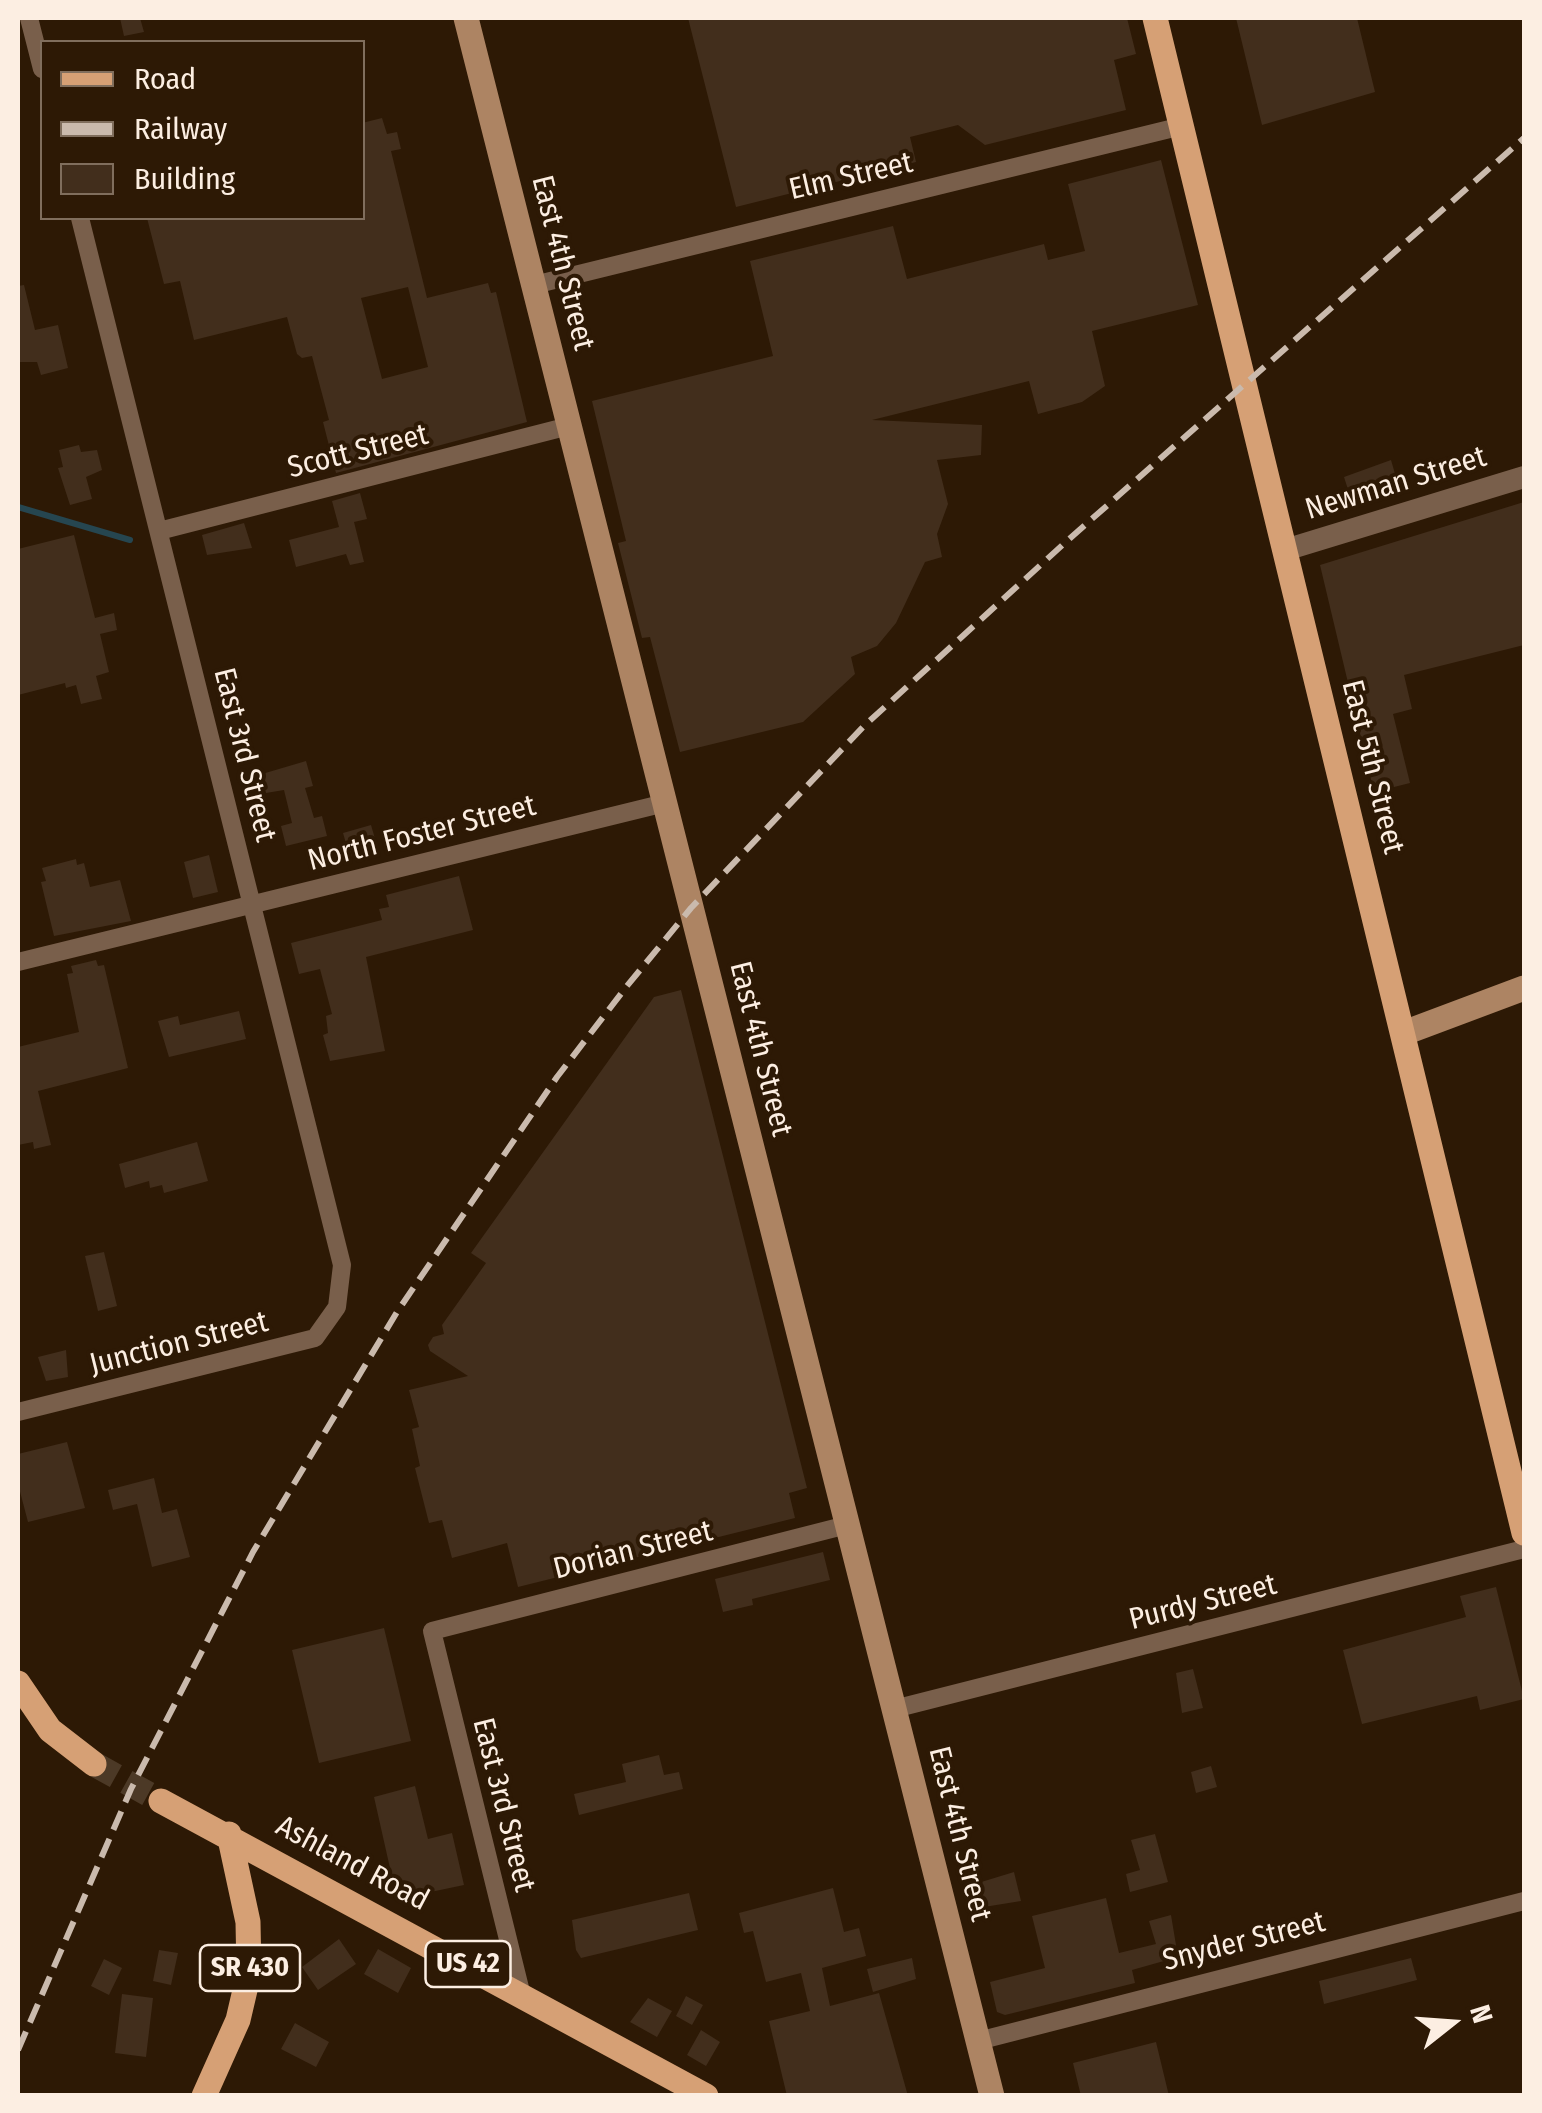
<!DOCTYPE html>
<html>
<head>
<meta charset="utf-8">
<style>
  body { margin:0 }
  #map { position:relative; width:1542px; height:2113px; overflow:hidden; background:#2d1905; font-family:"Fira Sans Condensed",sans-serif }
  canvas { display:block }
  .frame { position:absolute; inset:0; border:20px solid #fceee2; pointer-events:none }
  .legend { position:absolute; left:40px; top:40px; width:325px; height:180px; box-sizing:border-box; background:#2d1905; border:2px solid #806e5d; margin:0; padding:12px 18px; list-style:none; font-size:30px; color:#fceee2 }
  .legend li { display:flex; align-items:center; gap:20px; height:50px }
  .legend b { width:50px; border:2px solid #806e5d }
  .north { position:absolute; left:1402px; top:1973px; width:100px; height:100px; -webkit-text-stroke:8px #2d1905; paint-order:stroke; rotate:73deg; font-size:28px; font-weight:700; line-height:40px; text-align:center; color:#fceee2 }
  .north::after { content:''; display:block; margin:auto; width:35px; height:45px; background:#fceee2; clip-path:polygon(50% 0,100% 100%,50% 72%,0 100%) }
</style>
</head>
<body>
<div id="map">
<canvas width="1542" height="2113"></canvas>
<div class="frame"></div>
<ul class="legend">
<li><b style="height:12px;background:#d6a075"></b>Road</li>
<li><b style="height:12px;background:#cabaad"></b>Railway</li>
<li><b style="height:28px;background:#422e1c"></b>Building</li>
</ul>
<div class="north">N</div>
</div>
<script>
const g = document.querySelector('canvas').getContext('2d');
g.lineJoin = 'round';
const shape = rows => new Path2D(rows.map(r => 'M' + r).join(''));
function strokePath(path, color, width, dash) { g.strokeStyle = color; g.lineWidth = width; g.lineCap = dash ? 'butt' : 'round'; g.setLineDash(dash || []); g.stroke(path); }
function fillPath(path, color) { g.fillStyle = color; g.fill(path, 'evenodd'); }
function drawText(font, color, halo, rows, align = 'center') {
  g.font = font + ' "Fira Sans Condensed",sans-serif'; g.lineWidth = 8; g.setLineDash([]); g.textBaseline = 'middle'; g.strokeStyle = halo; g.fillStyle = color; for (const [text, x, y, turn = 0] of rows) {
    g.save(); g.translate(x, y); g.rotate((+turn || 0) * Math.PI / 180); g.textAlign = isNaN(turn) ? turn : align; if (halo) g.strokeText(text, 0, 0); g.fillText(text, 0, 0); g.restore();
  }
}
const stream = shape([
  [18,507,130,540]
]);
const building = shape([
  [120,18,140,18,144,32,124,36],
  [688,18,1127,18,1136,54,1114,60,1126,110,985,145,958,125,910,137,916,162,736,207],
  [1236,18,1357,18,1375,92,1262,125],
  [382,118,387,134,397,132,401,149,391,151,427,298,488,283,491,293,496,292,527,422,336,473,323,422,329,420,312,356,302,358,297,354,287,317,194,340,180,281,164,284,147,218,362,218,362,123],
  [408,287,428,367,382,379,361,298],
  [1161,160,1198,305,1092,331,1105,386,1082,402,1038,414,1029,381,872,420,982,425,981,455,937,460,948,504,937,534,942,557,925,562,896,623,877,646,851,657,855,674,803,722,680,752,650,637,642,638,618,543,626,541,592,401,773,356,750,261,893,226,907,279,1044,244,1048,260,1085,251,1068,184],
  [24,285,35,330,58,325,68,368,41,375,37,362,18,362,18,286],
  [79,445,81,452,97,450,102,470,86,477,92,499,70,505,58,468,63,467,59,450],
  [1391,460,1400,491,1353,505,1344,477],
  [360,493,367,519,354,522,364,562,350,565,346,554,296,567,289,540,339,527,332,501],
  [1524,502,1524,645,1404,675,1412,709,1393,714,1410,783,1374,792,1320,565],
  [244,523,252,548,207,555,202,535],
  [74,535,95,618,114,613,117,630,100,634,109,672,96,676,102,699,81,704,76,685,66,688,65,683,18,695,18,549],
  [306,761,313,786,305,788,314,818,322,816,327,836,286,846,281,826,292,823,284,790,266,793,262,774],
  [371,825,378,849,350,857,343,833],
  [209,855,218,892,193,898,184,862],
  [76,859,77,865,84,863,90,887,120,880,131,921,54,936,41,882,46,881,42,868],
  [459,876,473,930,366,957,385,1051,330,1061,323,1035,328,1033,326,1016,332,1014,320,969,299,974,291,943,382,920,379,909,389,907,386,895],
  [96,960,98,966,104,965,128,1068,38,1091,51,1145,34,1149,33,1142,18,1145,18,1047,79,1032,67,974,73,973,71,966],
  [681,990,807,1488,789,1493,795,1518,518,1587,507,1543,452,1558,442,1520,429,1523,415,1468,420,1466,412,1429,419,1427,409,1390,468,1376,430,1351,428,1345,433,1337,444,1334,442,1325,486,1263,471,1253,654,997],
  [239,1011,246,1039,169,1057,158,1021,178,1016,180,1025],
  [197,1142,208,1181,164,1193,162,1185,150,1188,149,1181,125,1188,119,1164],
  [104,1252,117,1306,98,1311,85,1256],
  [66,1350,68,1377,46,1381,38,1357],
  [67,1442,85,1508,28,1522,18,1484,18,1454],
  [154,1478,162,1513,177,1509,190,1557,152,1567,137,1504,113,1510,108,1490],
  [823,1552,830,1580,752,1599,753,1605,723,1612,715,1579],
  [1496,1587,1524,1699,1480,1710,1477,1696,1362,1724,1343,1650,1466,1617,1460,1596],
  [384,1628,411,1741,319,1763,292,1650],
  [1193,1669,1203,1708,1182,1713,1176,1673],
  [659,1755,664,1775,679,1772,683,1789,579,1815,574,1794,626,1782,622,1764],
  [1211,1766,1217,1787,1196,1793,1191,1772],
  [415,1786,428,1839,452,1833,464,1885,421,1894,392,1877,374,1797],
  [1155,1834,1168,1882,1130,1892,1126,1874,1140,1870,1131,1840],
  [1014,1872,1021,1901,984,1907,978,1883],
  [833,1888,844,1932,859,1928,866,1956,822,1968,830,2006,879,1993,908,2096,787,2096,769,2021,810,2011,801,1973,766,1982,753,1931,744,1933,739,1913],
  [689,1893,698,1930,581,1958,576,1950,572,1920],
  [1106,1898,1119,1953,1156,1944,1149,1921,1171,1915,1178,1957,1132,1970,1135,1983,1005,2015,997,2012,990,1982,1045,1968,1032,1916],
  [339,1939,356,1964,318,1990,302,1967],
  [378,1949,411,1968,398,1993,364,1974],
  [159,1950,178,1953,171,1985,153,1981],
  [912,1958,916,1979,873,1992,867,1969],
  [1411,1958,1417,1980,1324,2004,1319,1981],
  [104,1959,122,1968,109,1995,91,1986],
  [122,1994,153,1998,146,2057,115,2053],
  [686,1996,703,2005,692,2025,676,2016],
  [648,1998,672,2011,657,2037,630,2022],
  [295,2023,329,2042,316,2067,281,2049],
  [701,2030,720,2042,706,2066,687,2055],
  [1156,2042,1169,2096,1081,2096,1073,2063]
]);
const primaryTunnel = shape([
  [94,1764,161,1801]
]);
const minor = shape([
  [29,18,42,69],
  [534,285,1182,126],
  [159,531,569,426],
  [18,962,665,803],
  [18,1412,315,1338,337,1307,342,1265,80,218],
  [894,1709,1524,1549],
  [521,1992,432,1631,847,1525],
  [978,2041,1524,1901]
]);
const tertiary = shape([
  [1285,550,1524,477]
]);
const secondary = shape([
  [466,18,992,2096],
  [1404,1033,1524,988]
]);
const primary = shape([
  [1155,18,1524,1533],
  [18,1683,50,1730,94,1764],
  [161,1801,706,2096],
  [204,2096,238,2020,249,1973,248,1922,229,1834]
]);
const rail = shape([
  [18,2050,131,1789,253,1552,397,1312,557,1077,627,986,691,908,864,726,1068,540,1524,138]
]);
const shields = [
  [468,1964,85],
  [250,1968,100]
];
const shieldNames = [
  ["US 42",468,1964],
  ["SR 430",250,1968]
];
const streetNames = [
  ["Elm Street",851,177,-13],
  ["East 4th Street",562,263,76],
  ["Scott Street",358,452,-14],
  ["Newman Street",1396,484,-17],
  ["East 3rd Street",244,755,76],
  ["East 5th Street",1372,767,76],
  ["North Foster Street",422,834,-14],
  ["East 4th Street",760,1049,76],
  ["Junction Street",179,1344,-14],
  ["Dorian Street",633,1551,-14],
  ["Purdy Street",1203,1603,-14],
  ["East 3rd Street",503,1805,76],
  ["East 4th Street",959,1834,76],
  ["Ashland Road",352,1864,28],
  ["Snyder Street",1244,1942,-14]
];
strokePath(stream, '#264650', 6);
fillPath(building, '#422e1c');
strokePath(primaryTunnel, '#4c3926', 25, [25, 12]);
strokePath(minor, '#795f4b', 18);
strokePath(tertiary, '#795f4b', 22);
strokePath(secondary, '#ad8463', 25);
strokePath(primary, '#d6a075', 25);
strokePath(rail, '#cabaad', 6, [20, 10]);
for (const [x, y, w] of shields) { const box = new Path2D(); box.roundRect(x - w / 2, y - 23, w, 46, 8); g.fillStyle = '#2d1905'; g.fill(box); strokePath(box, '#fceee2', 2.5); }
drawText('bold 28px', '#fceee2', null, shieldNames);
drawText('30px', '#fceee2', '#2d1905', streetNames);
</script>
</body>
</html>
